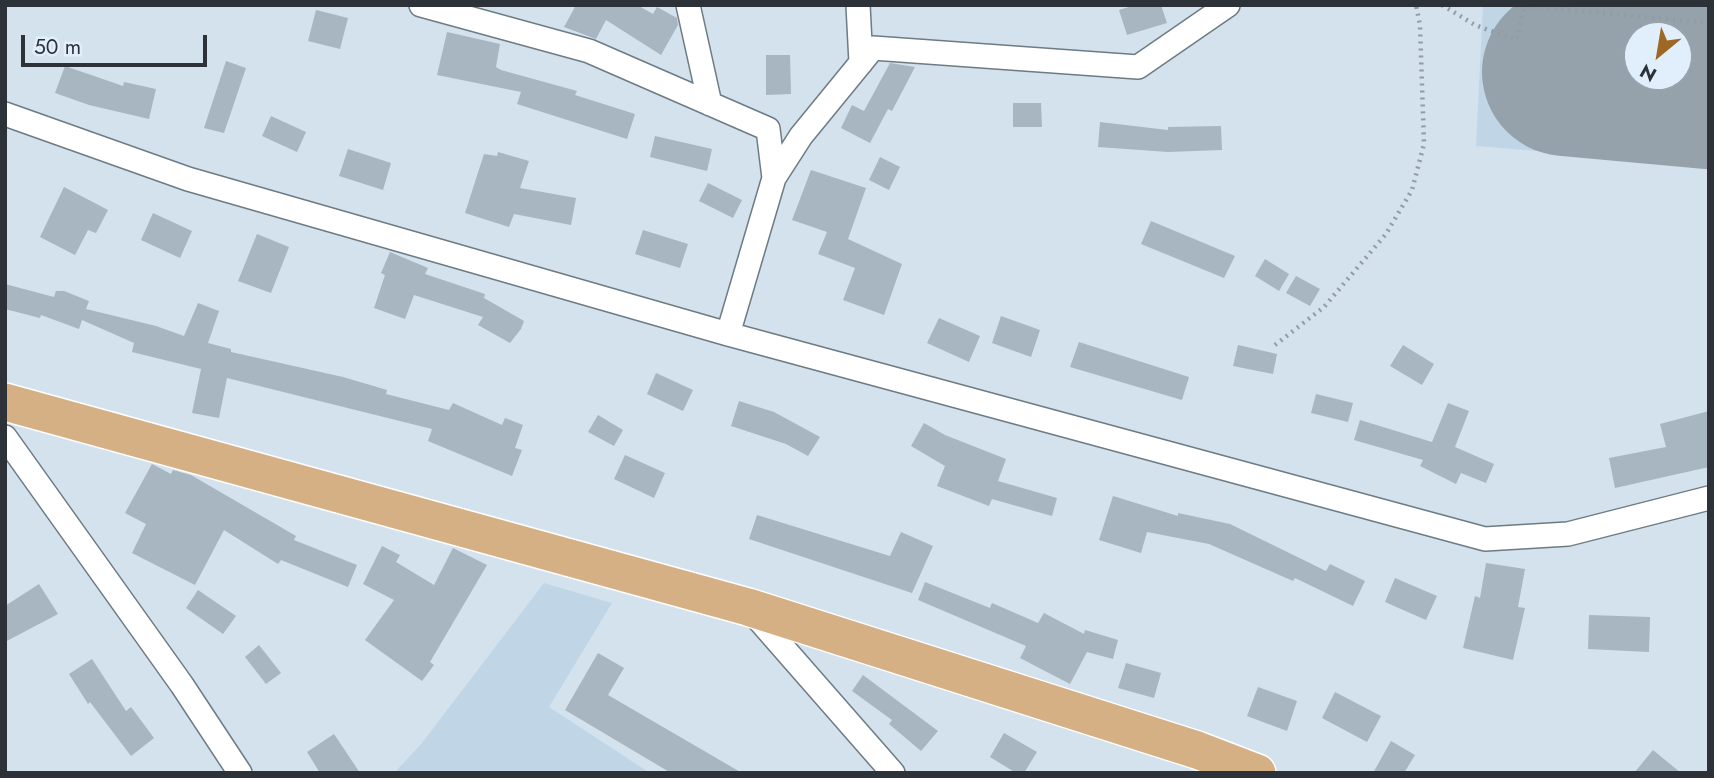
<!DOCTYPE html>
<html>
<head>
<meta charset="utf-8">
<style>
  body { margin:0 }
  #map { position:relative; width:1714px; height:778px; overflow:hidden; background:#d3e2ed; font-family:Jost,sans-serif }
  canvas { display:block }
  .frame { position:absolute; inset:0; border:7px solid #2c3237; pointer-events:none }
  .north { position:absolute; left:1623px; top:21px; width:70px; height:70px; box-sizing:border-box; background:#e0effb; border:2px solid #98a3ad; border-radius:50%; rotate:210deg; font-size:19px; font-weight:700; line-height:28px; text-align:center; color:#2c3237 }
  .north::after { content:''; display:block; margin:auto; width:24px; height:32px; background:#9f6724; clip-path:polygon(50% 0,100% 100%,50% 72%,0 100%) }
  .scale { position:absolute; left:21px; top:35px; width:186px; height:32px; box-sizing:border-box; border:4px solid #2c3237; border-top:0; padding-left:9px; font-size:21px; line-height:24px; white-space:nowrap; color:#2c3237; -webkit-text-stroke:5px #e0effb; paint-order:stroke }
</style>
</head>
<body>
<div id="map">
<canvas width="1714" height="778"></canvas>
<div class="frame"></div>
<div class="north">N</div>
<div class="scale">50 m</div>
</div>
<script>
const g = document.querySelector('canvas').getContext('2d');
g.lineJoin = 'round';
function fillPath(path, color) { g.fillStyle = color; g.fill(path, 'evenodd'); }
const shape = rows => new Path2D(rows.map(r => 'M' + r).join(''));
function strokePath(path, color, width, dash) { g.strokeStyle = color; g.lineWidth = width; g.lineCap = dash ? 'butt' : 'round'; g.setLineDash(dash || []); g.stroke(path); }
const built = shape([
  [1483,5,1709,5,1709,165,1476,146],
  [1637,35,1679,35,1679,77,1637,77],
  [544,583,612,603,549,707,650,773,394,773,422,743]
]);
const runway = shape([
  [1566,72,1709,85]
]);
const building = shape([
  [576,5,637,5,653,14,657,7,677,18,678,25,661,55,606,20,596,39,564,27],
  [1135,5,1161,5,1167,23,1127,35,1119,10],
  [316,10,348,18,340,49,308,41],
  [447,32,500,44,496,67,501,70,577,91,575,95,635,114,627,139,517,104,521,92,437,75],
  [766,55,790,55,791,94,766,95],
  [226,61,246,68,224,133,204,128],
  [890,63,915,67,892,111,888,109,870,143,841,128,852,105,864,111],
  [65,66,123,86,124,82,156,89,149,119,89,105,55,93],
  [1013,103,1041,103,1042,127,1013,127],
  [271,116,306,132,297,152,262,136],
  [1100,122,1168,130,1168,127,1221,126,1222,150,1168,152,1098,147],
  [655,136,712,149,707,171,650,157],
  [348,149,391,163,383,190,339,176],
  [498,152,529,161,520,188,576,198,571,225,514,214,509,227,465,213,484,154,497,156],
  [880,157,900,167,889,190,869,180],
  [811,170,866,188,848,239,902,264,884,315,843,300,855,268,818,254,827,232,792,220],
  [708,183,742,200,733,218,699,201],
  [64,187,108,210,96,233,88,230,75,255,40,237],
  [153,213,192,231,180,258,141,240],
  [1151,221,1235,256,1224,278,1141,244],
  [643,230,688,244,680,268,635,254],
  [257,234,289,247,271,293,238,281],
  [390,252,428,268,425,274,485,294,484,298,524,321,521,329,510,343,478,325,483,317,414,295,405,319,374,308,385,275,381,273],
  [1265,259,1289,274,1279,291,1255,276],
  [1296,276,1320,289,1310,306,1286,293],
  [5,284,54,297,56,291,64,291,89,301,86,309,156,326,184,336,198,303,219,311,208,343,231,349,231,352,343,377,387,390,386,394,449,410,453,403,502,425,505,418,523,425,515,448,522,450,512,476,428,441,432,429,227,378,219,418,192,413,201,369,132,352,134,343,82,320,79,329,41,315,40,318,5,309],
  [1001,316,1040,330,1031,357,992,343],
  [939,318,980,336,969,362,927,343],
  [1079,342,1189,377,1182,400,1070,367],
  [1238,345,1277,354,1273,374,1233,366],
  [1403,345,1434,364,1422,385,1390,366],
  [656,373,693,390,683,411,647,394],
  [1316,394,1353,403,1348,422,1311,413],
  [739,401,774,412,820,437,808,456,786,444,731,426],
  [1448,403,1469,411,1455,447,1494,464,1486,483,1461,473,1456,484,1420,466,1423,460,1354,440,1360,420,1432,442],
  [1709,411,1709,467,1615,488,1609,458,1666,447,1660,424],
  [598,415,623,430,614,446,588,432],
  [924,423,945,435,1006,459,998,481,1057,498,1052,516,992,499,989,506,937,486,945,466,911,446],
  [625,455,665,473,654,498,614,479],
  [152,464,171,474,173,470,191,475,296,536,294,540,357,565,348,587,281,560,278,564,224,530,195,585,132,553,146,524,125,513],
  [1113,496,1178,516,1178,513,1230,524,1326,571,1330,564,1365,581,1353,606,1295,578,1293,581,1209,544,1147,532,1141,553,1099,540],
  [757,515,890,556,901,532,933,546,912,593,749,539],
  [382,546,400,555,396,562,434,585,453,548,487,565,430,662,434,665,422,681,365,640,394,600,363,584],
  [1486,563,1525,569,1518,607,1525,608,1513,660,1463,648,1475,596,1480,598],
  [1395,578,1437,596,1426,620,1385,602],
  [925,582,990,608,992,603,1038,623,1044,613,1084,634,1085,630,1118,640,1113,659,1087,652,1070,684,1020,658,1026,646,918,600],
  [39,584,58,614,5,642,5,606],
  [198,590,236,616,223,634,186,608],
  [1589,615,1650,617,1649,652,1588,649],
  [259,645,281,673,266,684,245,657],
  [598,653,624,668,608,695,742,773,671,773,565,710],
  [92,659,126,711,131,707,154,738,131,756,90,702,88,704,69,674],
  [1126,663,1161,673,1154,698,1118,688],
  [863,675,938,731,921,751,889,724,892,720,852,691],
  [1258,687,1297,701,1287,731,1247,716],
  [1335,692,1381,716,1367,742,1322,718],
  [1004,733,1037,752,1024,773,1016,773,990,757],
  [334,734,360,773,320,773,307,752],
  [1391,741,1415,755,1404,773,1373,773],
  [1653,750,1681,773,1634,773]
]);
const path = shape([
  [1442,5,1475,25,1516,40,1525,6,1709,23],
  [1275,345,1324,307,1386,234,1412,190,1424,144,1420,25,1416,5]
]);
const minor = shape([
  [421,5,589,51,768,129,774,178,728,334],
  [688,5,710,104],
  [858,5,861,63],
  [5,114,188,179,728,334,1485,539,1568,534,1709,498],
  [774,178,801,136,873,48,1138,67,1228,5],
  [5,437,182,685,240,773],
  [752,612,893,773]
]);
const primary = shape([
  [5,402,748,607,1197,750,1257,773]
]);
fillPath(built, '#c0d6e6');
strokePath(runway, '#96a2ab', 168);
fillPath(building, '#a7b6c1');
strokePath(minor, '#6d7b85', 26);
strokePath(primary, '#fff', 40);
strokePath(path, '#919ca5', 4.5, [2, 5]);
strokePath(minor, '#fff', 23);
strokePath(primary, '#d5b085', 37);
</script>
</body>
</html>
